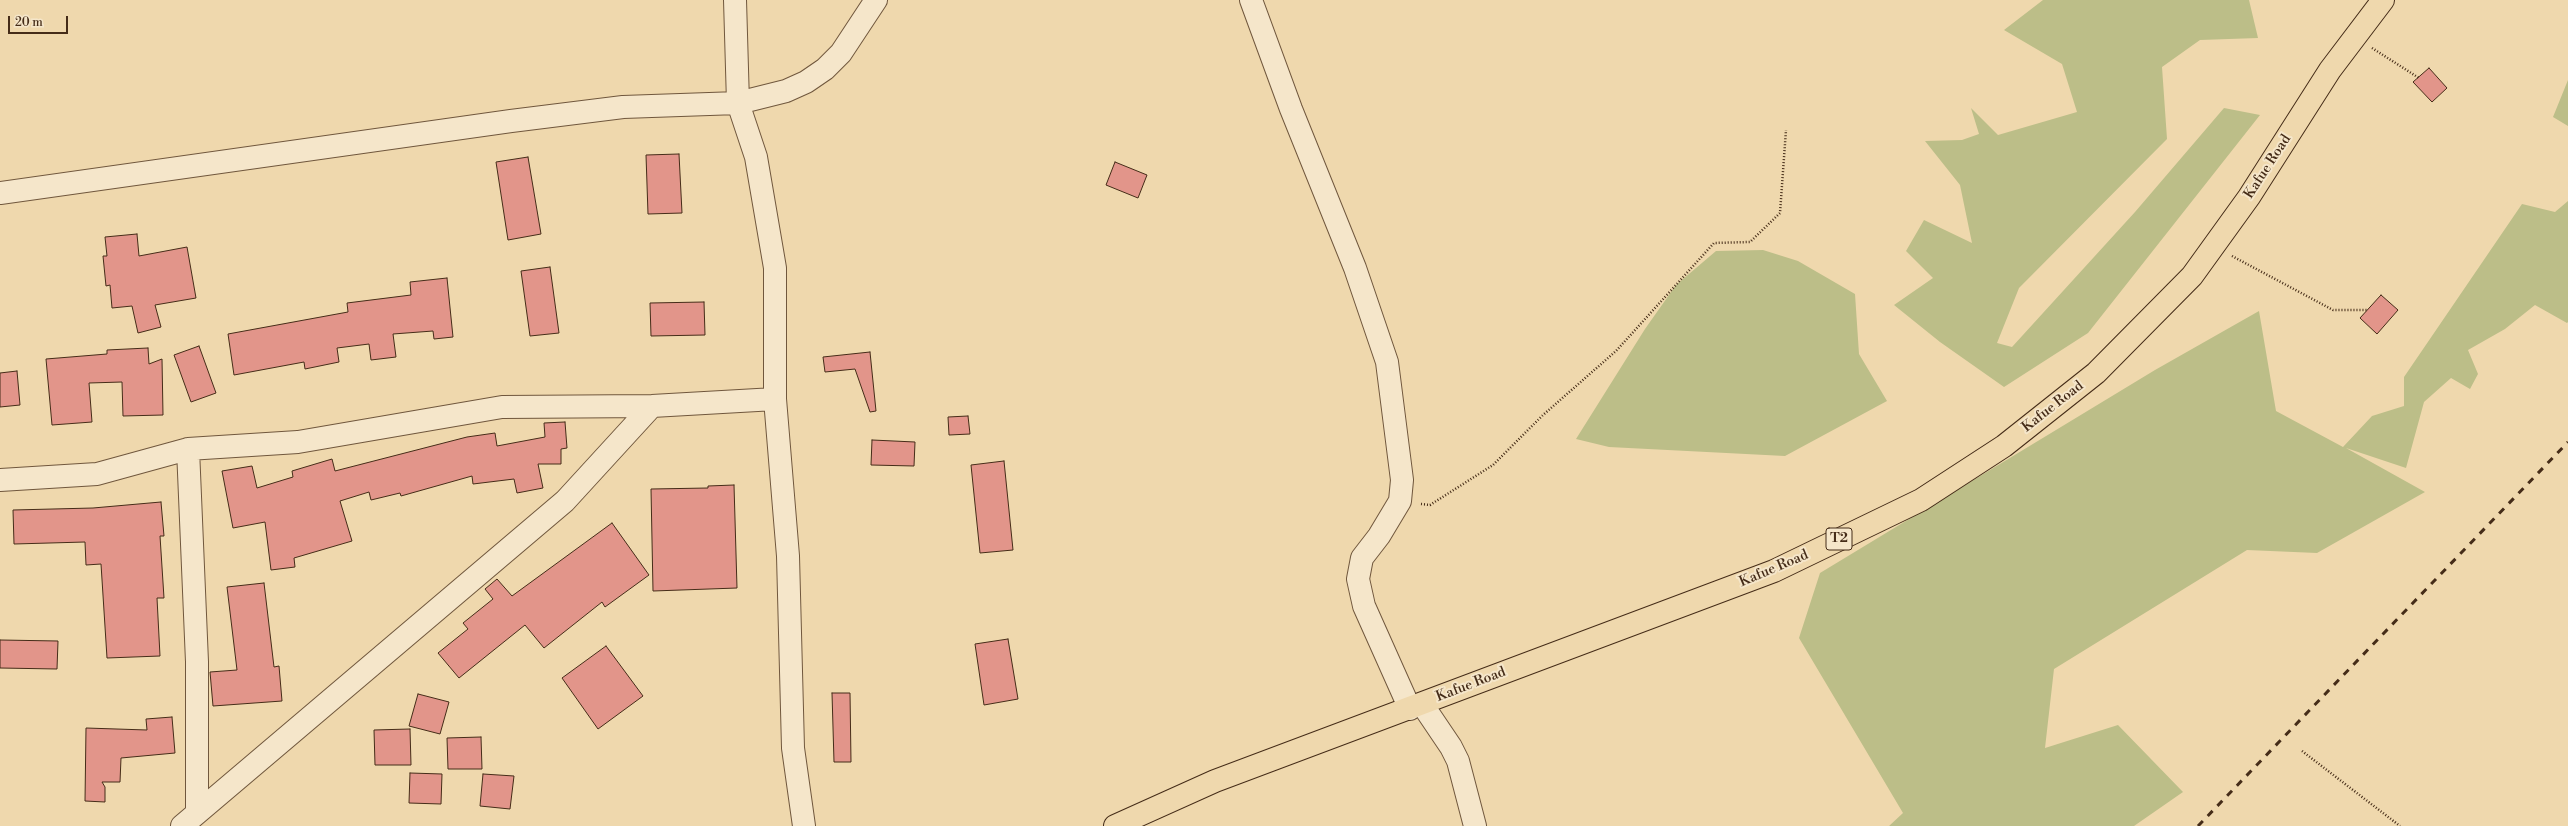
<!DOCTYPE html>
<html>
<head>
<meta charset="utf-8">
<style>
  body { margin:0 }
  #map { position:relative; width:2568px; height:826px; overflow:hidden; background:#efd8ad; font-family:"Libre Bodoni",serif }
  canvas { display:block }
  .scale { position:absolute; left:8px; top:16px; width:60px; height:18px; box-sizing:border-box; border:2px solid #452c18; border-top:0; padding-left:5px; font-size:12px; line-height:14px; white-space:nowrap; color:#452c18; -webkit-text-stroke:3px #f5e6ca; paint-order:stroke }
</style>
</head>
<body>
<div id="map">
<canvas width="2568" height="826"></canvas>
<div class="scale">20 m</div>
</div>
<script>
const g = document.querySelector('canvas').getContext('2d');
g.lineJoin = 'round';
function fillPath(path, color) { g.fillStyle = color; g.fill(path, 'evenodd'); }
const shape = rows => new Path2D(rows.map(r => 'M' + r).join(''));
function strokePath(path, color, width, dash) { g.strokeStyle = color; g.lineWidth = width; g.lineCap = dash ? 'butt' : 'round'; g.setLineDash(dash || []); g.stroke(path); }
function drawText(font, color, halo, rows, align = 'center') {
  g.font = font + ' "Libre Bodoni",serif'; g.lineWidth = 4; g.setLineDash([]); g.textBaseline = 'middle'; g.strokeStyle = halo; g.fillStyle = color; for (const [text, x, y, turn = 0] of rows) {
    g.save(); g.translate(x, y); g.rotate((+turn || 0) * Math.PI / 180); g.textAlign = isNaN(turn) ? turn : align; if (halo) g.strokeText(text, 0, 0); g.fillText(text, 0, 0); g.restore();
  }
}
const green = shape([
  [2043,0,2249,0,2258,38,2200,40,2162,67,2167,139,2019,288,1997,343,2012,347,2135,212,2224,108,2260,115,2088,333,2004,387,1940,342,1894,305,1933,278,1906,251,1924,220,1972,243,1960,185,1925,141,1962,140,1979,134,1971,108,1998,135,2077,112,2062,64,2004,30],
  [2568,80,2568,126,2553,117],
  [2568,201,2568,322,2567,323,2535,305,2505,329,2468,350,2478,374,2470,389,2451,378,2424,402,2406,468,2346,448,2425,492,2317,553,2247,550,2054,669,2045,748,2118,725,2183,792,2134,826,1889,826,1903,813,1799,638,1820,573,2155,370,2259,311,2276,411,2343,447,2372,416,2404,406,2404,377,2522,204,2555,212],
  [1763,250,1798,261,1855,294,1859,354,1887,401,1785,456,1609,447,1576,439,1645,329,1676,285,1716,251]
]);
const building = shape([
  [2429,68,2447,88,2432,102,2413,82,2429,68],
  [679,154,682,213,648,214,646,155,679,154],
  [528,157,541,234,508,240,496,162,528,157],
  [1115,162,1147,175,1138,198,1106,185,1115,162],
  [137,234,139,256,187,247,196,298,155,305,161,327,138,333,132,306,112,308,110,285,106,286,103,256,107,256,105,237,137,234],
  [550,267,559,333,530,336,521,271,550,267],
  [447,278,453,337,434,339,433,331,393,334,396,357,371,360,369,344,337,348,339,362,305,369,304,362,234,375,228,334,348,312,347,303,411,295,410,282,447,278],
  [2381,295,2398,310,2377,334,2360,318,2381,295],
  [704,302,705,335,651,336,650,303,704,302],
  [199,346,216,393,191,402,174,355,199,346],
  [148,348,149,364,162,359,163,415,123,416,122,382,89,383,92,422,52,425,46,359,107,354,107,350,148,348],
  [870,352,876,411,870,412,855,369,825,372,823,357,870,352],
  [17,371,20,405,0,407,0,373,17,371],
  [968,416,970,434,949,435,948,417,968,416],
  [565,422,567,448,561,449,561,464,538,464,543,488,517,493,514,479,473,484,472,476,401,496,400,493,371,500,369,492,340,501,352,541,294,558,295,567,271,570,265,522,233,528,222,471,252,466,257,488,293,477,292,471,332,459,335,471,467,437,495,433,497,446,545,437,544,423,565,422],
  [872,440,915,442,914,466,871,465,872,440],
  [1004,461,1013,550,980,553,971,465,1004,461],
  [734,485,737,588,653,591,651,489,708,488,708,486,734,485],
  [161,502,164,536,160,536,164,598,157,598,160,656,107,658,101,564,86,565,85,542,14,544,13,510,93,508,161,502],
  [612,523,649,575,605,607,602,602,544,648,525,625,459,678,438,653,468,629,463,623,493,599,485,589,497,579,512,596,612,523],
  [264,583,274,667,279,666,282,701,213,706,210,672,237,670,227,587,264,583],
  [1008,639,1018,699,984,705,975,644,1008,639],
  [0,640,58,641,57,669,0,668,0,640],
  [606,646,643,696,598,729,562,678,606,646],
  [832,693,850,693,851,762,834,762,832,693],
  [418,694,449,702,440,734,409,726,418,694],
  [172,717,175,753,121,758,120,782,102,782,105,787,105,802,85,801,86,728,147,730,146,719,172,717],
  [410,729,411,765,375,765,374,730,410,729],
  [481,737,482,769,448,769,447,738,481,737],
  [410,773,442,774,441,804,409,803,410,773],
  [483,774,514,776,510,809,480,806,483,774]
]);
const path = shape([
  [2372,48,2419,78],
  [2232,256,2333,310,2367,310],
  [1421,504,1430,505,1493,465,1543,415,1616,351,1714,243,1750,242,1780,213,1786,130],
  [2302,751,2400,826]
]);
const street = shape([
  [735,0,738,103,786,91,806,82,825,69,841,53,876,0],
  [1251,0,1291,109,1355,268,1387,362,1402,480,1400,501,1379,536,1362,558,1358,579,1364,606,1410,709],
  [0,193,511,121,623,107,738,103,756,157,775,268,775,399,788,556,793,748,804,826],
  [188,449,197,662,197,812],
  [0,480,97,474,188,449,298,442,502,407,652,406,775,399],
  [1422,704,1451,747,1458,761,1475,826],
  [182,826,565,501,652,406]
]);
const highway = shape([
  [1115,826,1215,781,1774,571,1921,500,2004,446,2096,373,2192,276,2249,197,2330,70,2383,0]
]);
const rail = shape([
  [2198,826,2568,442]
]);
const shields = [
  [1839,539,26]
];
const shieldNames = [
  ["T2",1839,539]
];
const streetNames = [
  ["Kafue Road",2268,167,-57],
  ["Kafue Road",2053,407,-38],
  ["Kafue Road",1774,569,-23],
  ["Kafue Road",1471,685,-21]
];
fillPath(green, '#bcbe88');
fillPath(building, '#e2958a');
strokePath(building, '#452c18', 1);
strokePath(street, '#70573d', 24);
strokePath(highway, '#452c18', 24);
strokePath(path, '#452c18', 2.5, [1, 2]);
strokePath(street, '#f5e6ca', 22);
strokePath(highway, '#efd8ad', 22);
strokePath(rail, '#452c18', 3, [7, 7]);
for (const [x, y, w] of shields) { const box = new Path2D(); box.roundRect(x - w / 2, y - 11, w, 22, 3); g.fillStyle = '#f5e6ca'; g.fill(box); strokePath(box, '#452c18', 1); }
drawText('bold 13px', '#452c18', null, shieldNames);
drawText('14px', '#452c18', '#f5e6ca', streetNames);
</script>
</body>
</html>
